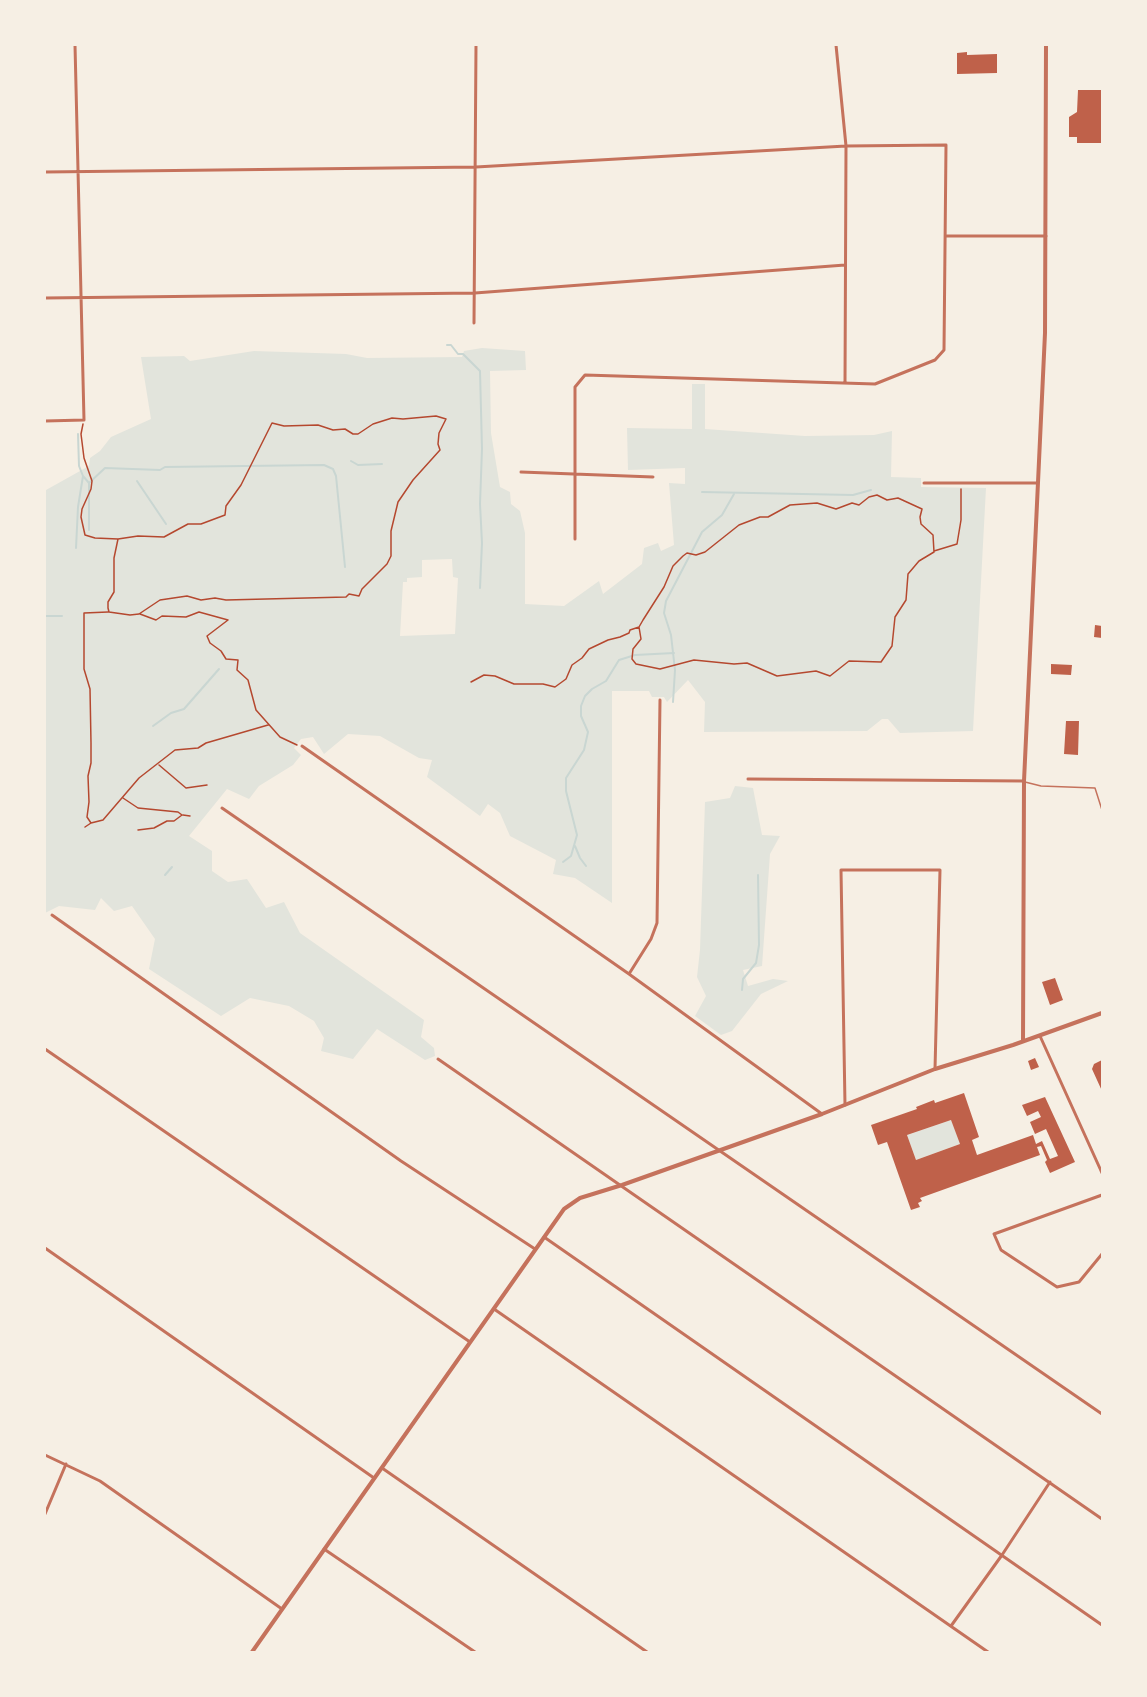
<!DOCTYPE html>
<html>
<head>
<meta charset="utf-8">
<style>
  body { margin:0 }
  #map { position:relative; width:1147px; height:1697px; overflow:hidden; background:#f6efe4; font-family:"Noto Serif",serif }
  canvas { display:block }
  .frame { position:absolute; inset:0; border:46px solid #f6efe4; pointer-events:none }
</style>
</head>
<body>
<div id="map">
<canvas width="1147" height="1697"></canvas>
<div class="frame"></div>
</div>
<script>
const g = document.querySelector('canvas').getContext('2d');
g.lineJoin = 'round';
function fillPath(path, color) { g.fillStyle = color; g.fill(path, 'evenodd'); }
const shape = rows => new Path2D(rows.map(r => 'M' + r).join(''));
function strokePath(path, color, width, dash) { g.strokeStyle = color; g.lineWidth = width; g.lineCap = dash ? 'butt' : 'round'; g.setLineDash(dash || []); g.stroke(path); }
const green = shape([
  [482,348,525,351,526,370,490,371,491,433,500,487,510,492,511,504,520,511,525,533,525,604,564,606,599,581,603,594,642,564,644,548,658,543,661,551,674,545,669,483,685,484,685,468,628,470,627,428,692,429,692,384,705,384,705,429,805,436,874,435,892,431,891,477,921,478,921,487,986,488,973,731,900,733,888,719,882,719,867,731,704,732,705,702,688,680,667,702,664,697,652,697,649,691,612,691,612,903,575,878,553,874,556,860,510,836,500,813,488,804,480,816,427,777,432,760,419,758,380,736,348,734,324,754,313,737,301,739,294,748,301,755,293,765,259,786,249,799,227,789,189,836,212,851,212,871,228,882,247,879,266,908,284,902,300,933,424,1020,421,1037,434,1048,435,1056,425,1060,377,1029,353,1059,321,1051,324,1038,314,1021,289,1006,250,998,221,1016,149,969,155,939,132,906,114,911,101,898,95,910,59,906,45,913,46,490,89,466,90,458,100,451,111,437,151,419,141,357,184,356,190,361,254,351,346,354,367,358,462,357,464,351],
  [452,559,453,577,458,578,455,634,400,636,403,582,407,582,407,578,422,577,422,560],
  [735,786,753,788,762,835,780,836,770,854,762,966,743,970,748,986,773,979,788,981,761,994,732,1031,721,1035,695,1016,706,996,697,977,700,950,705,802,730,798],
  [951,1120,960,1144,916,1160,907,1135]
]);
const stream = shape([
  [447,345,451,345,458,354,463,354,480,371,482,449,480,504,482,543,480,588],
  [78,434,79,466,83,476,89,483,89,530],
  [351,461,358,465,382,464],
  [137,481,166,524],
  [89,483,105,468,160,470,165,467,324,465,333,469,336,476,345,567],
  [702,492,853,495,871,490],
  [76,548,78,507,83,476],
  [45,616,62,616],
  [673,702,675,670,671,635,664,613,666,601,702,532,722,515,734,494],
  [153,726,171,713,184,709,219,669],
  [575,846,580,858,586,866],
  [563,862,571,856,577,835,566,791,566,778,584,750,588,732,581,716,581,706,585,696,592,689,606,681,619,660,635,655,674,653],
  [165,875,172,867],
  [742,990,743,979,756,963,759,945,758,875]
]);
const building = shape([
  [967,52,967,55,997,54,997,73,957,74,957,53],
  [1078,90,1102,90,1102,143,1077,143,1077,137,1069,137,1069,117,1077,112],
  [1095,625,1102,626,1102,638,1094,637],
  [1051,664,1072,665,1071,675,1051,674],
  [1066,721,1079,721,1078,755,1064,754],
  [1055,978,1063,1000,1050,1005,1042,982],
  [1035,1058,1039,1067,1031,1070,1028,1061],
  [1102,1060,1102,1091,1092,1069,1094,1064],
  [964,1093,979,1137,972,1140,977,1155,1033,1135,1036,1144,1042,1141,1050,1159,1058,1156,1046,1129,1035,1134,1030,1122,1041,1117,1038,1111,1027,1116,1022,1105,1045,1097,1075,1162,1050,1173,1045,1162,1047,1160,1041,1146,1037,1147,1040,1155,920,1198,922,1201,918,1203,920,1207,911,1210,887,1142,878,1145,871,1125,917,1109,916,1107,934,1100,935,1103],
  [951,1120,960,1144,916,1160,907,1135]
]);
const path = shape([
  [83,424,81,434,84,458,92,481,91,489,82,509,81,517,85,535,95,538,118,539,114,558,114,592,108,602,108,608,109,612,130,615,139,614,160,600,187,596,201,600,215,598,226,600,346,597,349,594,359,596,362,589,387,564,391,556,391,531,398,502,413,480,440,450,438,444,439,433,446,419,436,416,403,419,392,418,373,424,358,434,353,434,345,429,333,430,318,425,284,426,272,423,241,485,226,506,225,515,201,524,188,524,164,537,138,536,118,539],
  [877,495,887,500,898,498,922,509,920,517,921,524,933,535,934,552,919,561,908,574,906,600,895,617,892,646,881,662,849,661,830,676,816,671,777,676,747,663,734,664,694,660,660,669,636,664,632,659,633,649,641,639,639,627,643,620,664,587,673,566,683,556,687,553,696,555,705,552,739,525,760,517,768,517,790,505,817,503,836,509,852,503,859,505,869,497,877,495],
  [934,551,957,544,961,520,961,489],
  [140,614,156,620,162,616,186,617,199,612,228,620,207,636,210,643,221,651,226,659,238,660,237,670,248,680,256,710,280,737,297,745],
  [471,682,484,675,495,676,514,684,543,684,555,687,566,679,572,665,582,658,589,649,608,640,620,637,629,633,630,630,639,627],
  [159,765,186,788,207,785],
  [123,798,138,808,178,812,182,815,174,821,167,821,154,828,138,830],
  [183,815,190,816],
  [91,823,87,817,89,802,88,776,91,763,91,743,90,689,84,669,84,613,108,612],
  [85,827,91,823,103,820,139,778,175,750,198,748,206,743,268,725]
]);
const service = shape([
  [1025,782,1041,786,1095,788,1102,810]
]);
const minor = shape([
  [836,45,846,146,845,383],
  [45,172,476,167,846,146,946,145,944,350,935,360,875,384,585,375,575,387,575,539],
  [947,236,1046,236],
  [45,298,475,293,845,265],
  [474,323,476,45],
  [45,421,84,420,75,45],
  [521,472,653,477],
  [924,483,1037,483],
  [302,746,629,974,822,1114],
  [748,779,1024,781],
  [222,808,1102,1414],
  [52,915,401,1161,535,1249],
  [629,974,651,939,657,923,660,700],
  [1040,1036,1102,1173],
  [45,1049,470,1342],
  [438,1059,1102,1519],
  [845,1105,841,870,940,870,935,1069],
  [1102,1195,994,1234,1001,1250,1057,1287,1079,1282,1102,1254],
  [544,1237,1102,1625],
  [45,1248,374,1478],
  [494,1309,988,1652],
  [45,1455,100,1481,282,1609],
  [382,1468,647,1652],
  [45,1514,66,1464],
  [324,1549,475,1652],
  [951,1626,1002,1555,1050,1482]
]);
const tertiary = shape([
  [1023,1041,1024,781,1045,333,1046,45],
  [252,1652,564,1209,580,1198,622,1185,822,1114,935,1069,1013,1045,1102,1013]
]);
fillPath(green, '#e2e4dc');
strokePath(stream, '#c9d6d2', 2);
fillPath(building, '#bf614a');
strokePath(path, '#b5482f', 1.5);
strokePath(service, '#c5725c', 1.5);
strokePath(minor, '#c5725c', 3);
strokePath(tertiary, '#c5725c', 4);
</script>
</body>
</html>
